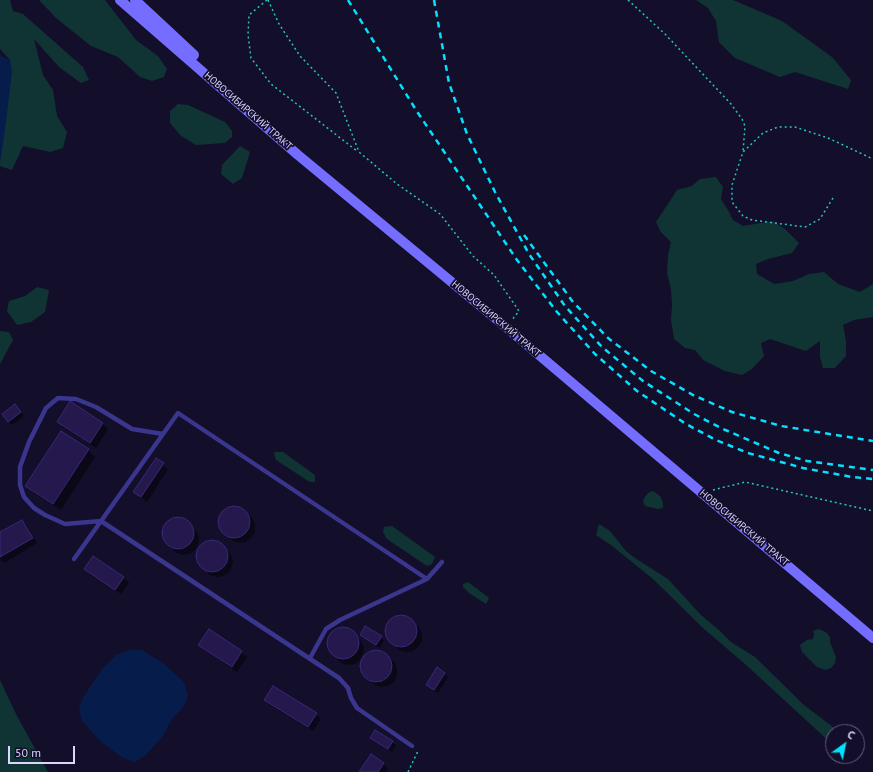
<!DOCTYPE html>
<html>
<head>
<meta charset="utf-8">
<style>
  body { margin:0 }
  #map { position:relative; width:873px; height:772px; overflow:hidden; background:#130e2a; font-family:"PT Sans",sans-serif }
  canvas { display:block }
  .north { position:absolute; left:825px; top:724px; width:40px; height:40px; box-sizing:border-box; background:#130e2a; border:1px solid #635e7f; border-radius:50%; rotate:33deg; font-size:11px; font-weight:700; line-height:16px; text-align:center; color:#dcd6ff }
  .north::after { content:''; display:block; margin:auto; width:14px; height:18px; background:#02e1ff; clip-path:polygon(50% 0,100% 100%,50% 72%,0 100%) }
  .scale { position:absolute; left:8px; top:746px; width:67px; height:18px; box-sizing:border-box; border:2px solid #dcd6ff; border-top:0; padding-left:5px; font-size:12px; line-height:14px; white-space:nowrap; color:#dcd6ff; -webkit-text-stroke:3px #130e2a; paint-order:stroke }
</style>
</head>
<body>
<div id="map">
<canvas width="873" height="772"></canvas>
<div class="north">С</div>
<div class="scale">50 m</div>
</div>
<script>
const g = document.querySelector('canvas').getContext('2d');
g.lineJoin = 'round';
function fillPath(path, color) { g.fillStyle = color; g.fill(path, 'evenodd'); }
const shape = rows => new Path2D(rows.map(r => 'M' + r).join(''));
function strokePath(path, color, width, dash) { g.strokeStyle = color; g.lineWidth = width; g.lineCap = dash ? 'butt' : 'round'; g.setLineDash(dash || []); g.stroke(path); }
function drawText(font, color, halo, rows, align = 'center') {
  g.font = font + ' "PT Sans",sans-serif'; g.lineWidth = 3.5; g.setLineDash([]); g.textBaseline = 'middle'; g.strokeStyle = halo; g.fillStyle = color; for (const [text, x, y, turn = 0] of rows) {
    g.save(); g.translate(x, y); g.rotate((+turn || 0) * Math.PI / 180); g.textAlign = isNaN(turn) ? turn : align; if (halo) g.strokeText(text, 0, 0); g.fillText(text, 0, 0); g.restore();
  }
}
const green = shape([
  [0,0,10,0,13,11,23,14,83,67,89,80,81,83,59,67,34,39,43,75,53,90,57,116,67,132,63,148,50,152,23,146,12,170,0,166,0,71,10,60,0,49],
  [39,0,105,0,136,40,158,56,167,69,164,77,152,81,140,77,118,57,91,46,56,18],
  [696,0,733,0,782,21,832,57,851,80,848,89,795,72,780,77,735,58,719,42,716,21,708,8],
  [178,104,188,105,225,122,232,131,232,137,225,143,196,145,181,136,170,123,170,111],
  [240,146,250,152,242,178,233,184,221,174,222,165],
  [716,177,723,187,721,199,728,210,733,220,743,226,773,221,785,229,799,243,792,253,768,259,756,264,757,274,774,284,793,281,809,274,824,272,838,284,860,292,873,284,873,317,854,320,843,325,846,341,846,356,835,368,823,368,820,357,820,341,806,351,770,339,761,343,764,356,752,369,742,375,725,371,703,360,695,350,685,348,674,339,671,320,672,305,671,289,667,273,668,255,671,242,660,231,656,222,677,190,692,186,700,179],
  [37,287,49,290,45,312,31,322,17,325,7,311,9,301,25,296],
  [0,331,9,332,13,340,0,364],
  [275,452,283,452,315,475,315,482,310,482,305,479,276,460,274,455],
  [653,491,660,496,663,503,663,508,658,509,645,506,643,501,645,497,648,493],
  [599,524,610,531,626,551,635,558,668,579,701,615,719,630,731,642,755,657,804,705,833,727,837,732,833,732,833,745,745,664,703,628,653,579,611,545,596,535],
  [392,526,435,557,432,564,427,566,387,539,383,532,384,527],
  [468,582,489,598,486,604,469,593,463,587,463,584],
  [819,629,827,633,830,637,830,642,836,657,835,663,831,668,825,670,817,667,802,652,800,645,807,640,813,639,814,634,813,631],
  [0,680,17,716,48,772,0,772]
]);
const water = shape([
  [0,55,10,60,12,72,4,137,0,163],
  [128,650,142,650,163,663,184,682,188,695,185,705,173,718,162,737,145,756,134,762,123,758,101,742,82,721,79,709,82,699,102,669,116,655]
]);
const shadow = shape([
  [70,403,103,424,108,429,96,448,63,427,58,421],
  [18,408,24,416,12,425,9,422],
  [61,433,88,450,95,457,61,510,34,493,27,486],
  [156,459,168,469,147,502,135,492],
  [235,506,242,508,253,519,255,525,255,532,251,538,246,542,239,543,233,541,222,530,219,524,220,517,223,511,228,507],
  [179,518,185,520,196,531,199,537,198,544,195,550,189,554,183,555,176,553,165,542,162,536,163,529,166,523,172,519],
  [22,521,27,526,37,543,4,563,0,559,0,534],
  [213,541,219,543,224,548,230,553,233,560,232,566,229,572,223,576,217,577,210,575,199,565,197,559,197,552,200,546,206,542],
  [85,569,124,577,129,583,121,594,90,574],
  [402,615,409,617,414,622,419,628,422,634,422,641,418,647,413,651,406,652,399,650,388,639,386,633,386,626,390,620,395,617],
  [344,628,350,630,356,635,361,641,364,647,363,654,360,660,355,664,348,665,341,663,330,652,328,646,328,639,331,633,337,629],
  [209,631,241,652,247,657,237,672,205,650,199,645],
  [361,635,381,637,384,640,380,648],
  [377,650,384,652,395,663,397,669,397,676,394,682,388,686,381,687,375,685,364,675,361,668,362,662,365,656,371,652],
  [437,669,448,677,438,693,427,685],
  [265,699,316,714,321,719,313,731,270,705],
  [376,731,396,745,392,752,375,741],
  [383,763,388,769,386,772,361,772]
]);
const building = shape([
  [70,401,103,423,90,443,57,422,70,401],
  [15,404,21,412,8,422,2,414,15,404],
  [61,431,89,449,53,504,25,486,61,431],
  [156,458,164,463,141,497,133,492,156,458],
  '218 522a16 16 0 1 1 32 0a16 16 0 1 1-32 0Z',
  '162 533a16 16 0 1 1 32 0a16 16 0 1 1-32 0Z',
  [22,520,33,538,0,557,0,532,22,520],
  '196 556a16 16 0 1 1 32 0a16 16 0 1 1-32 0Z',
  [93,556,124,577,115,590,84,569,93,556],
  '385 631a16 16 0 1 1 32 0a16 16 0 1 1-32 0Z',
  [365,626,382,636,376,645,360,635,365,626],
  '327 643a16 16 0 1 1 32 0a16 16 0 1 1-32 0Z',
  [209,629,242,651,232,667,198,645,209,629],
  '360 666a16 16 0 1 1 32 0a16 16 0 1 1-32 0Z',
  [437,667,445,673,434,690,426,685,437,667],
  [273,686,317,713,308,727,264,700,273,686],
  [375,730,393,741,388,749,370,738,375,730],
  [371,754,384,763,378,772,359,772,371,754]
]);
const path = shape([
  [267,0,249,15,248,35,251,58,271,84,357,151],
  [268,0,279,24,300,56,336,93,359,152,397,184,440,214,473,256,494,275,519,311,512,320],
  [628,0,665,34,731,104,742,119,745,126,743,152],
  [833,198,820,219,805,227,752,220,743,216,732,202,732,185,743,152,763,133,778,127,795,127,828,138,873,159],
  [713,490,745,482,873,511],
  [408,772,418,751,417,750]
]);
const lane = shape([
  [163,434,132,429,96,407,76,399,58,398,46,408,29,442,20,467,20,485,24,497,34,508,45,515,65,524,101,521,339,678,348,688,351,698,357,708,412,746],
  [74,559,178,413,427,579],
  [310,658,326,629,340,620,427,579,442,562]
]);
const secondary = shape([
  [120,0,298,155,506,327,873,638],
  [135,0,194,55]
]);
const rail = shape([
  [348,0,416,110,517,260,557,312,595,354,637,391,686,424,716,440,748,453,803,468,852,477,873,479],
  [434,0,449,83,467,134,495,192,529,254,565,306,602,347,643,381,694,414,723,429,779,453,807,461,873,470],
  [524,235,573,302,608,338,651,371,693,395,732,412,781,426,873,441]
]);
const streetNames = [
  ["НОВОСИБИРСКИЙ ТРАКТ",248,111,41],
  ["НОВОСИБИРСКИЙ ТРАКТ",496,319,40],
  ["НОВОСИБИРСКИЙ ТРАКТ",744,528,40]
];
fillPath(green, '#103434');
fillPath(water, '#061d4b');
fillPath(shadow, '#0007');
fillPath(building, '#24184c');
strokePath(building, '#3a287a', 1);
strokePath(path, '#25c5be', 1.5, [2, 3]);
strokePath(lane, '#3a358d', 4.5);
strokePath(secondary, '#746dff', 10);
strokePath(rail, '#02e1ff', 2.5, [6, 5]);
drawText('10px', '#dcd6ff', '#130e2a', streetNames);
</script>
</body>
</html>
